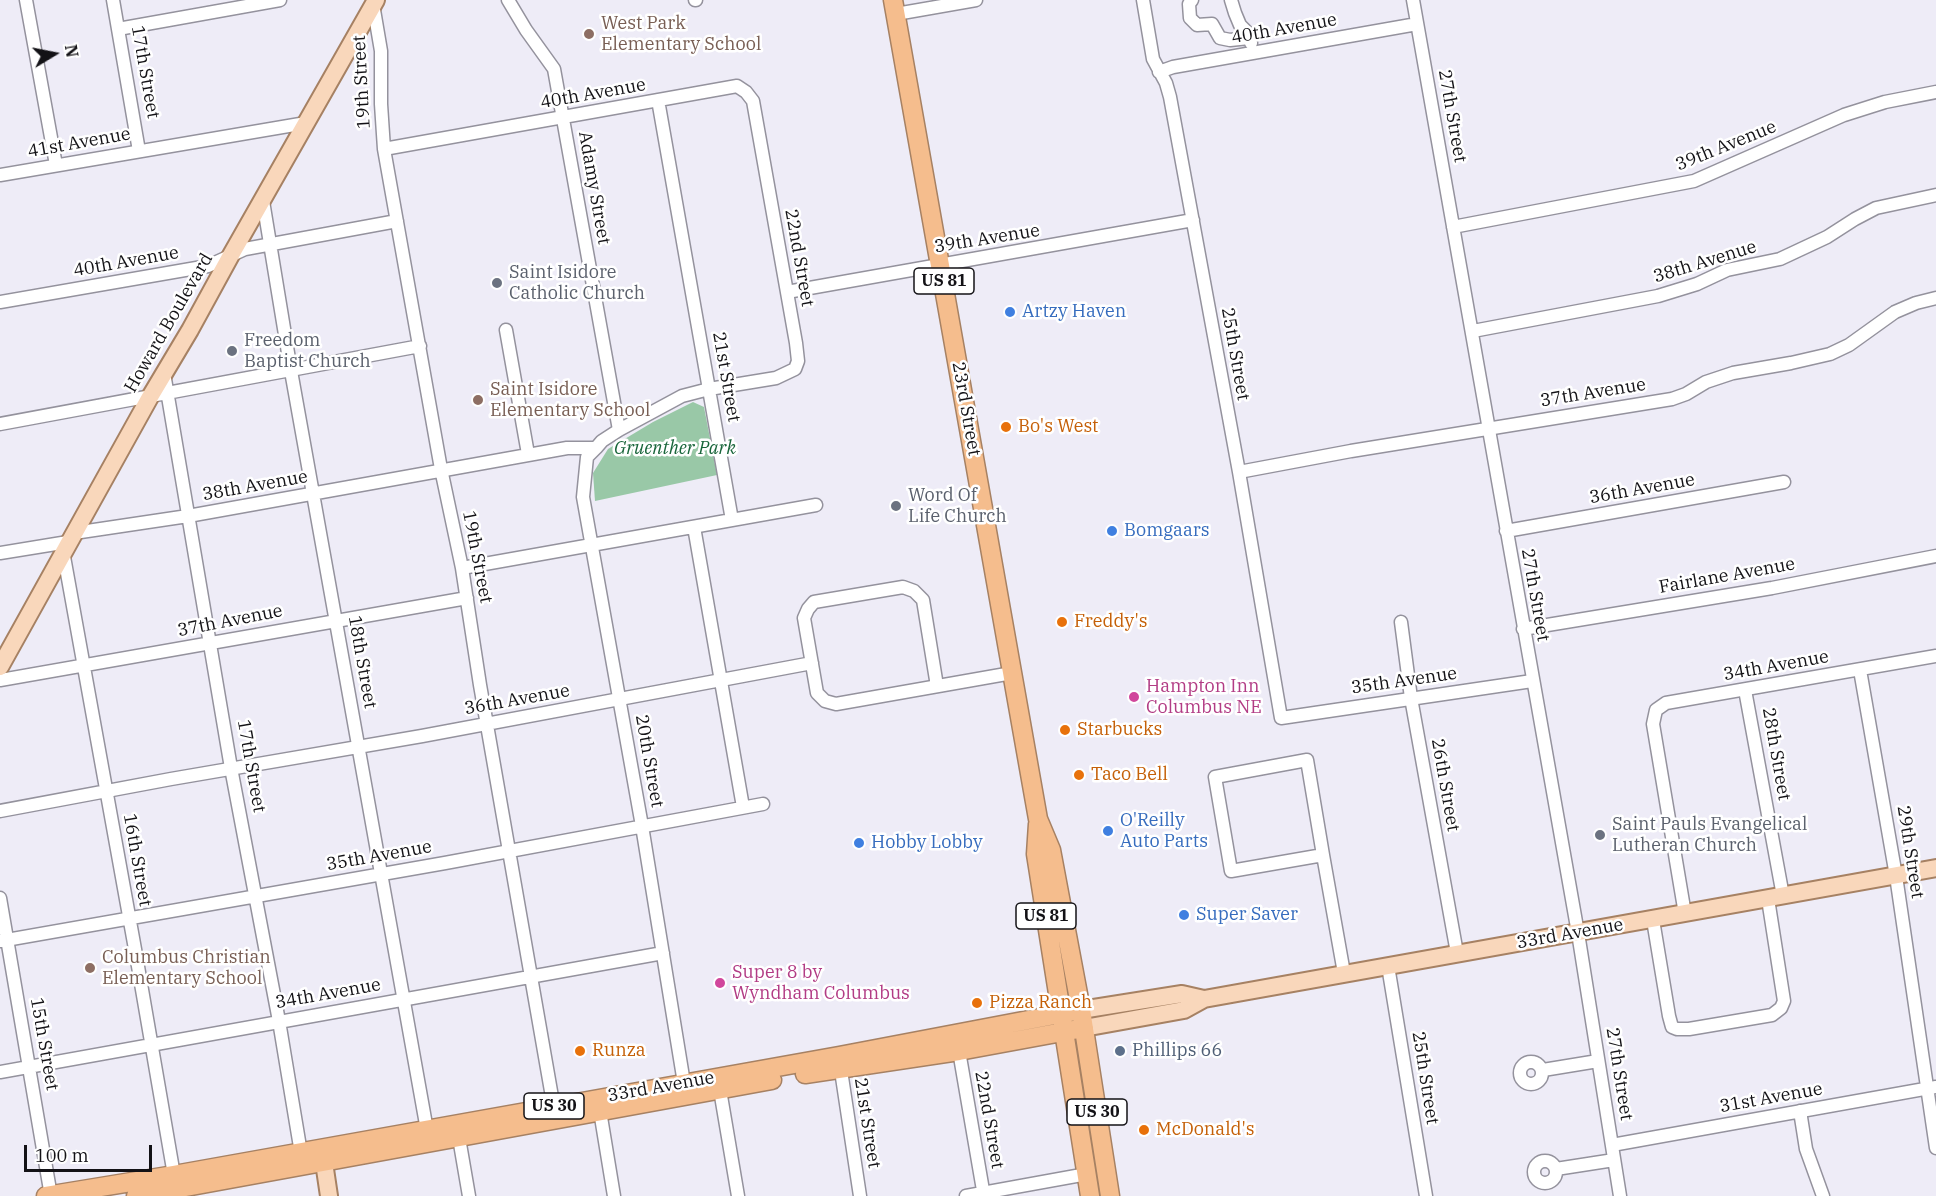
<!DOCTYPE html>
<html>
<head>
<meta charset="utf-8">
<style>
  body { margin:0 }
  #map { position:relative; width:1936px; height:1196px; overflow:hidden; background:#eeecf7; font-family:"IBM Plex Serif",serif }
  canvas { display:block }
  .north { position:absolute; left:24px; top:24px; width:60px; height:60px; -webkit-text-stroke:4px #fff; paint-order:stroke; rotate:80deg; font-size:16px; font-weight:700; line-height:24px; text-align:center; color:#131216 }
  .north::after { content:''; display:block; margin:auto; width:21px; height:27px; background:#131216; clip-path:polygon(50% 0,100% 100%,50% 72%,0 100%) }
  .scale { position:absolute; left:24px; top:1145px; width:128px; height:27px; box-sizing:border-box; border:3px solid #131216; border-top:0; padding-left:8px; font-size:18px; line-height:21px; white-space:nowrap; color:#131216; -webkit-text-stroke:4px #fff; paint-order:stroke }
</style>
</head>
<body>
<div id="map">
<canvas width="1936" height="1196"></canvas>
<div class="north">N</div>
<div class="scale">100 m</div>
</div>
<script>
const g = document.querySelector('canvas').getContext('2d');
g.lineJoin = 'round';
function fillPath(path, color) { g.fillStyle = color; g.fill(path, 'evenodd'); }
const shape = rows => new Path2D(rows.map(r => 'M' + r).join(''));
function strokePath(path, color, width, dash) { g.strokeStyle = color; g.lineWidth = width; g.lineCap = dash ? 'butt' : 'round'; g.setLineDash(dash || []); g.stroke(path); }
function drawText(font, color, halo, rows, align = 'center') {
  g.font = font + ' "IBM Plex Serif",serif'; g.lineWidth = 5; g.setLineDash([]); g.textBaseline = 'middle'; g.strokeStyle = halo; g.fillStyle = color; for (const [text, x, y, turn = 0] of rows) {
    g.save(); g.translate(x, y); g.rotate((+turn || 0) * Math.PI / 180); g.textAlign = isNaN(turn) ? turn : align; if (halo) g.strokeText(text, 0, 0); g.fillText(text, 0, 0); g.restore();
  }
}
const green = shape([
  [693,402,704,407,717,475,595,501,593,473,608,449,653,422]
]);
const minor = shape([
  [26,0,56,165],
  [113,0,139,151],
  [508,0,526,30,554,69,619,430],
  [695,0,696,0],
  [1143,0,1153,59,1166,83,1170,97,1239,472,1281,718,1532,681],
  [1192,0,1189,4,1190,18,1197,25,1212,24,1220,38,1230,40,1249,38],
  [1231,0,1235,13,1240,25,1247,32,1251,43],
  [1413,0,1578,933,1620,1196],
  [373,4,381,51,381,104,384,149,441,469,462,568,480,685,555,1114],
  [896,14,976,0],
  [118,29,280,0],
  [1159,72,1173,67,1417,24],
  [658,100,732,520],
  [0,175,306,123],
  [263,201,291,371,427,1130],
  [1453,227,1694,181,1844,115,1885,102,1936,92],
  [787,292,1193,220],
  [0,302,208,266,245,249,397,221],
  [506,330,528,454],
  [1473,331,1658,296,1697,284,1727,270,1780,259,1827,237,1855,219,1876,208,1936,195],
  [164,373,231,768,279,1021,302,1159],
  [0,424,420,346],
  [596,448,587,457,583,497,642,826,684,1083],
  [1239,472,1351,451,1672,399,1686,394,1706,382,1733,373,1791,363,1830,354,1849,345,1895,312,1916,303,1936,298],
  [694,527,743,807],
  [1506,531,1784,482],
  [74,533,188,516,567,448,596,448,602,441,619,430,682,396,709,389,776,378,795,369,798,361,796,343,753,101,746,92,737,86,384,149],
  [63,551,135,949,174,1175],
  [0,553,68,542],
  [462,568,816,505],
  [1401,622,1411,698,1457,953],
  [1523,629,1772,588,1936,556],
  [1860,670,1896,876,1936,1148],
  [0,680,467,598],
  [937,686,923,600,914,591,903,587,814,602,808,609,804,618,817,693,825,701,836,704,1012,673],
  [1745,690,1783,896],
  [1307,760,1323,855,1231,871,1215,777,1307,760],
  [0,811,171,779,422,736,812,663],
  [1323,855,1344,973],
  [0,898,51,1196],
  [1685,914,1653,724,1656,710,1666,703,1936,656],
  [1653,920,1669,1016,1672,1027,1677,1029,1689,1029,1772,1015,1781,1008,1784,1001,1768,899],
  [0,941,445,863,763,804],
  [1388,966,1426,1196],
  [959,1051,984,1196],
  '1520 1073a11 11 0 1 1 22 0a11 11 0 1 1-22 0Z',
  [840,1064,860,1196],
  [1543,1070,1598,1061],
  [0,1072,663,953],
  [720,1090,738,1196],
  [599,1105,614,1196],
  [1800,1111,1806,1149,1823,1196],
  [459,1138,469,1196],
  [1612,1145,1936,1087],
  '1534 1172a11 11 0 1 1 22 0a11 11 0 1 1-22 0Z',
  [1556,1169,1614,1160],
  [966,1196,1087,1174]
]);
const major = shape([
  [0,667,150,397,190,330,231,255,376,0],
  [1081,1010,1182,994,1204,999],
  [1084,1028,1184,1010,1204,999,1936,868],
  [322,1149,329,1196]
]);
const highway = shape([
  [893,0,1038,819,1051,850,1081,1010,1110,1196],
  [1038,824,1036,854,1090,1196],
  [805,1074,959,1051,1084,1028],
  [46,1196,174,1175,839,1056,1081,1010],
  [136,1196,772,1080]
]);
const markers = [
  [589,34,6,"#8d6e63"],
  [497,283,6,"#6b7280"],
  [1010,312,6,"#3f7fe0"],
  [232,351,6,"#6b7280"],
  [478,400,6,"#8d6e63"],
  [1006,427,6,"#e8710a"],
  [896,506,6,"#6b7280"],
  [1112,531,6,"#3f7fe0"],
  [1062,622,6,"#e8710a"],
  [1134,697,6,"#d1479c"],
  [1065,730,6,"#e8710a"],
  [1079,775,6,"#e8710a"],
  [1108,831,6,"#3f7fe0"],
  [1600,835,6,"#6b7280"],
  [859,843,6,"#3f7fe0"],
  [1184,915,6,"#3f7fe0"],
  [90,968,6,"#8d6e63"],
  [720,983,6,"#d1479c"],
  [977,1003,6,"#e8710a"],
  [580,1051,6,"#e8710a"],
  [1120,1051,6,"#5c6f8a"],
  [1144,1130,6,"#e8710a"]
];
const shields = [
  [944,281,60],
  [1046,916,60],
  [554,1106,60],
  [1097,1112,60]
];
const shieldNames = [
  ["US 81",944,281],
  ["US 81",1046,916],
  ["US 30",554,1106],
  ["US 30",1097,1112]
];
const educationNames = [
  ["West Park",601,24],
  ["Elementary School",601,45],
  ["Saint Isidore",490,390],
  ["Elementary School",490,411],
  ["Columbus Christian",102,958],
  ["Elementary School",102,979]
];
const streetNames = [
  ["40th Avenue",1284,29,-10],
  ["17th Street",145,72,80],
  ["19th Street",362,82,-93],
  ["40th Avenue",593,94,-10],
  ["27th Street",1452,116,80],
  ["41st Avenue",79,143,-10],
  ["39th Avenue",1726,146,-22],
  ["Adamy Street",594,188,80],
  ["39th Avenue",987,239,-9],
  ["22nd Street",799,258,80],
  ["40th Avenue",126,262,-10],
  ["38th Avenue",1705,262,-17],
  ["Howard Boulevard",169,323,-60],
  ["25th Street",1235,354,80],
  ["21st Street",726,377,80],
  ["37th Avenue",1593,393,-9],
  ["23rd Street",966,409,80],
  ["38th Avenue",255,486,-10],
  ["36th Avenue",1642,489,-10],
  ["19th Street",477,557,79],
  ["Fairlane Avenue",1727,576,-10],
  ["27th Street",1535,595,80],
  ["37th Avenue",230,621,-11],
  ["18th Street",362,662,80],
  ["34th Avenue",1776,666,-10],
  ["35th Avenue",1404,681,-8],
  ["36th Avenue",517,700,-10],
  ["28th Street",1776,754,80],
  ["20th Street",649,761,80],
  ["17th Street",251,766,80],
  ["26th Street",1445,785,80],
  ["29th Street",1910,852,81],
  ["35th Avenue",379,856,-10],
  ["16th Street",137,860,80],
  ["33rd Avenue",1570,934,-10],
  ["34th Avenue",328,994,-10],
  ["15th Street",44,1044,80],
  ["27th Street",1619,1074,81],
  ["25th Street",1425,1078,81],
  ["33rd Avenue",661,1087,-10],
  ["31st Avenue",1771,1098,-10],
  ["22nd Street",989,1120,80],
  ["21st Street",867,1123,81]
];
const worshipNames = [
  ["Saint Isidore",509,273],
  ["Catholic Church",509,294],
  ["Freedom",244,341],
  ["Baptist Church",244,362],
  ["Word Of",908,496],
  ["Life Church",908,517],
  ["Saint Pauls Evangelical",1612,825],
  ["Lutheran Church",1612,846]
];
const shopNames = [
  ["Artzy Haven",1022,312],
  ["Bomgaars",1124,531],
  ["O'Reilly",1120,821],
  ["Auto Parts",1120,842],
  ["Hobby Lobby",871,843],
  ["Super Saver",1196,915]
];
const foodNames = [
  ["Bo's West",1018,427],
  ["Freddy's",1074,622],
  ["Starbucks",1077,730],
  ["Taco Bell",1091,775],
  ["Pizza Ranch",989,1003],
  ["Runza",592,1051],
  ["McDonald's",1156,1130]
];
const parkNames = [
  ["Gruenther Park",675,449]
];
const hotelNames = [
  ["Hampton Inn",1146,687],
  ["Columbus NE",1146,708],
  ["Super 8 by",732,973],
  ["Wyndham Columbus",732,994]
];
const serviceNames = [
  ["Phillips 66",1132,1051]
];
fillPath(green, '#99c8a7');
strokePath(minor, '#94929d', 15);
strokePath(major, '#a68163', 20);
strokePath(highway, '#a68163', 21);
strokePath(minor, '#fff', 12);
strokePath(major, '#f9d7bb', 16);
strokePath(highway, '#f5bd8d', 18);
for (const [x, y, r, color] of markers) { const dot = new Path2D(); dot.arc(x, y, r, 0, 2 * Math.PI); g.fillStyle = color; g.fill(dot); strokePath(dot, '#fff', 2); }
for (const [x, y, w] of shields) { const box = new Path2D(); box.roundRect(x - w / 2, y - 13, w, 26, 4.5); g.fillStyle = '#fff'; g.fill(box); strokePath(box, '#131216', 1.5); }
drawText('bold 16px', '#131216', null, shieldNames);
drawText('18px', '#785e54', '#fff', educationNames, 'left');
drawText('18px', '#131216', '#fff', streetNames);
drawText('18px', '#5b616d', '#fff', worshipNames, 'left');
drawText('18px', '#366cbe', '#fff', shopNames, 'left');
drawText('18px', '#c56008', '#fff', foodNames, 'left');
drawText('italic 18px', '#18653a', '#fff', parkNames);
drawText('18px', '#b23c85', '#fff', hotelNames, 'left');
drawText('18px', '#4e5e75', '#fff', serviceNames, 'left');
</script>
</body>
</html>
